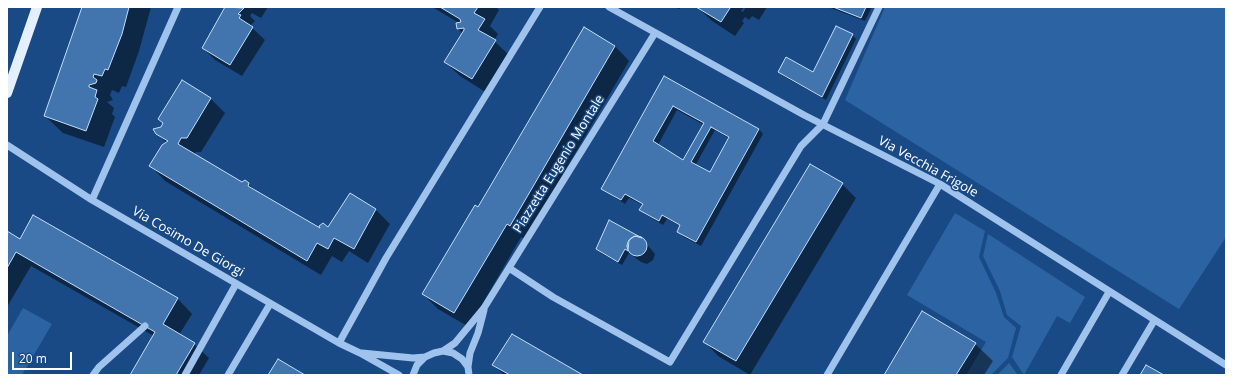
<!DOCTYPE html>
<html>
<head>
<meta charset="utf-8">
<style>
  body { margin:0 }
  #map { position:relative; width:1233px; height:382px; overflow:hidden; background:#194a85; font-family:"Open Sans",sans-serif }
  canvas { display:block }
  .frame { position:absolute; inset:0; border:8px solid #fff; pointer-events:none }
  .scale { position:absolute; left:12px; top:352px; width:60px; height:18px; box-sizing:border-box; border:2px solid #fff; border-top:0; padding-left:5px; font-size:12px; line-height:14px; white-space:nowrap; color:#fff; -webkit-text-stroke:3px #194a85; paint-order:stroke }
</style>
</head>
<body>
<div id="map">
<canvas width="1233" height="382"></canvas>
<div class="frame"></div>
<div class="scale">20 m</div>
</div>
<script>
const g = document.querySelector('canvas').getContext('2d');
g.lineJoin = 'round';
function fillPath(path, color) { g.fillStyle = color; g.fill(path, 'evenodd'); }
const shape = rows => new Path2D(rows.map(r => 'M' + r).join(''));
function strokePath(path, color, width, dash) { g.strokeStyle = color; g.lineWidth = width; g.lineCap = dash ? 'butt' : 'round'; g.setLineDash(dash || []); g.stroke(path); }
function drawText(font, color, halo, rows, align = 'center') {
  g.font = font + ' "Open Sans",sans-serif'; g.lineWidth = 3; g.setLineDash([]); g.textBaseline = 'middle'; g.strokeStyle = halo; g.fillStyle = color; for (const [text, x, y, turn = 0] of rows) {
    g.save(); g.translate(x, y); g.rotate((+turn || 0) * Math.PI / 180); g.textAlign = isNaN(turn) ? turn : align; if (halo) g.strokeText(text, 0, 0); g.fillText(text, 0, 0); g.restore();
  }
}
const green = shape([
  [885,7,1226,7,1226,237,1179,309,845,100],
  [955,213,985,231,979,257,996,293,1004,317,1016,328,1008,358,991,375,966,375,986,342,907,295],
  [988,234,1085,297,1070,323,1057,316,1024,375,1012,357,1021,326,1007,315,1000,291,983,256],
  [23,308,52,324,22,375,7,375,7,336],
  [1009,363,1018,375,997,375]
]);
const shadow = shape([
  [83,7,151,7,139,51,126,87,122,86,119,93,112,90,110,95,113,100,107,102,114,108,112,114,115,117,104,147,63,133,45,116],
  [223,7,268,7,261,18,252,13,250,16,255,21,250,26,265,40,242,76,215,60,203,48,226,10],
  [432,7,496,7,499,10,490,26,498,34,494,41,509,55,487,93,460,76,445,62,462,33,458,29,457,24,459,23],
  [672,7,681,7,680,9],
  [697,7,744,7,741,11,743,12,746,7,767,7,759,20,752,16,749,20,745,17,742,21,744,23,735,36,712,21],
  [828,7,872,7,865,21],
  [852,35,856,39,826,100,783,76,779,72,814,74],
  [615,46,629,61,525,239,521,237,469,327,438,309,423,294,478,208],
  [665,77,759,129,763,134,701,246,682,236,678,231,681,226,667,219,663,225,645,214,640,210,643,205,629,198,625,204,602,189],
  [677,110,704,125,684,162,658,145],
  [715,130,730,139,710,174,695,166],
  [210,98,225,113,201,152,196,152,194,155,242,183,245,181,257,192,322,231,328,229,350,195,376,210,390,224,368,263,349,251,342,262,332,256,321,275,165,181,151,166,167,143,157,134,164,124,159,119],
  [842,184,856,198,750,375,718,356,704,341],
  [34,216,178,299,192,314,179,335,194,344,209,358,199,375,131,375,154,336,31,266,7,307,7,233,20,240],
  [610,221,641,237,655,254,653,260,647,264,641,262,629,253,622,265,601,253,597,248],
  [923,312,975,344,993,361,984,375,885,375],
  [493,365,581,375,504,375]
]);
const building = shape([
  [82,7,129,7,122,34,108,70,105,69,102,76,94,74,93,77,97,80,96,83,89,85,89,87,97,90,95,97,98,99,86,131,44,116,82,7],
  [225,7,244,8,238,14,241,15,239,18,253,27,230,65,202,48,225,7],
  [440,7,478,7,474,13,485,19,478,30,496,40,472,79,444,62,464,30,464,28,457,29,456,23,461,22,460,19,440,7],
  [696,7,728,7,730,8,721,22,696,7],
  [833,7,866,7,861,18,833,7],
  [836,26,853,34,822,97,778,72,786,57,813,72,836,26],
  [584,27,615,46,510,226,507,224,454,313,422,294,475,205,478,207,584,27],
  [664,76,759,129,696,242,677,232,680,225,662,215,659,221,639,210,643,204,625,194,621,200,601,189,664,76],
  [673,106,704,123,683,160,653,141,673,106],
  [711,127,729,137,710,172,691,162,711,127],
  [182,80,211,98,187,138,181,138,178,144,242,182,245,180,249,183,248,186,320,228,319,226,323,223,328,227,350,193,376,209,354,249,334,238,328,249,317,243,307,261,149,166,162,145,168,141,156,134,153,129,161,127,163,123,158,119,182,80],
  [810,164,843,183,736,361,703,342,810,164],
  [33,215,178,298,163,324,195,343,176,375,130,375,155,332,16,252,7,268,7,231,20,239,33,215],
  [609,220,642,238,635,236,629,240,628,251,625,249,618,262,596,249,609,220],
  '627 246a10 10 0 1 1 20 0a10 10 0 1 1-20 0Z',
  [922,311,976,343,956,375,884,375,922,311],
  [512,334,583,375,510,375,492,365,512,334],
  [278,359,305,375,268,375,278,359],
  [1146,365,1164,375,1140,375,1146,365]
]);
const minor = shape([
  [609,7,804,115,940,184,1226,365],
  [7,145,92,200,339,343,360,353,399,375],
  [92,200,178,7],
  [509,268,553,297,670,362,801,146,823,124,879,7],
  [339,343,386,258,540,7],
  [443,351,455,343,484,308,655,33],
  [362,353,413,358,425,357,434,353,443,351,453,353,462,359,468,367,469,375],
  [468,367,470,353,478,333,484,310],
  [93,375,99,367,145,326],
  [185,375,236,284],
  [228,375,270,304],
  [413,375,417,365,425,357],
  [827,375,940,184],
  [1061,375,1109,292],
  [1122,375,1154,321]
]);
const major = shape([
  [7,93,37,7]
]);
const streetNames = [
  ["Piazzetta Eugenio Montale",559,164,-58],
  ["Via Vecchia Frigole",928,167,29],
  ["Via Cosimo De Giorgi",188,242,30]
];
fillPath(green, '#2c64a3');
fillPath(shadow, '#0007');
fillPath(building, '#4274ae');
strokePath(building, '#c4ddf9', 1);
strokePath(minor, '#9fc3ec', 7);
strokePath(major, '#e4efff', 10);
drawText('13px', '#fff', '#194a85', streetNames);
</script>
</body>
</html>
